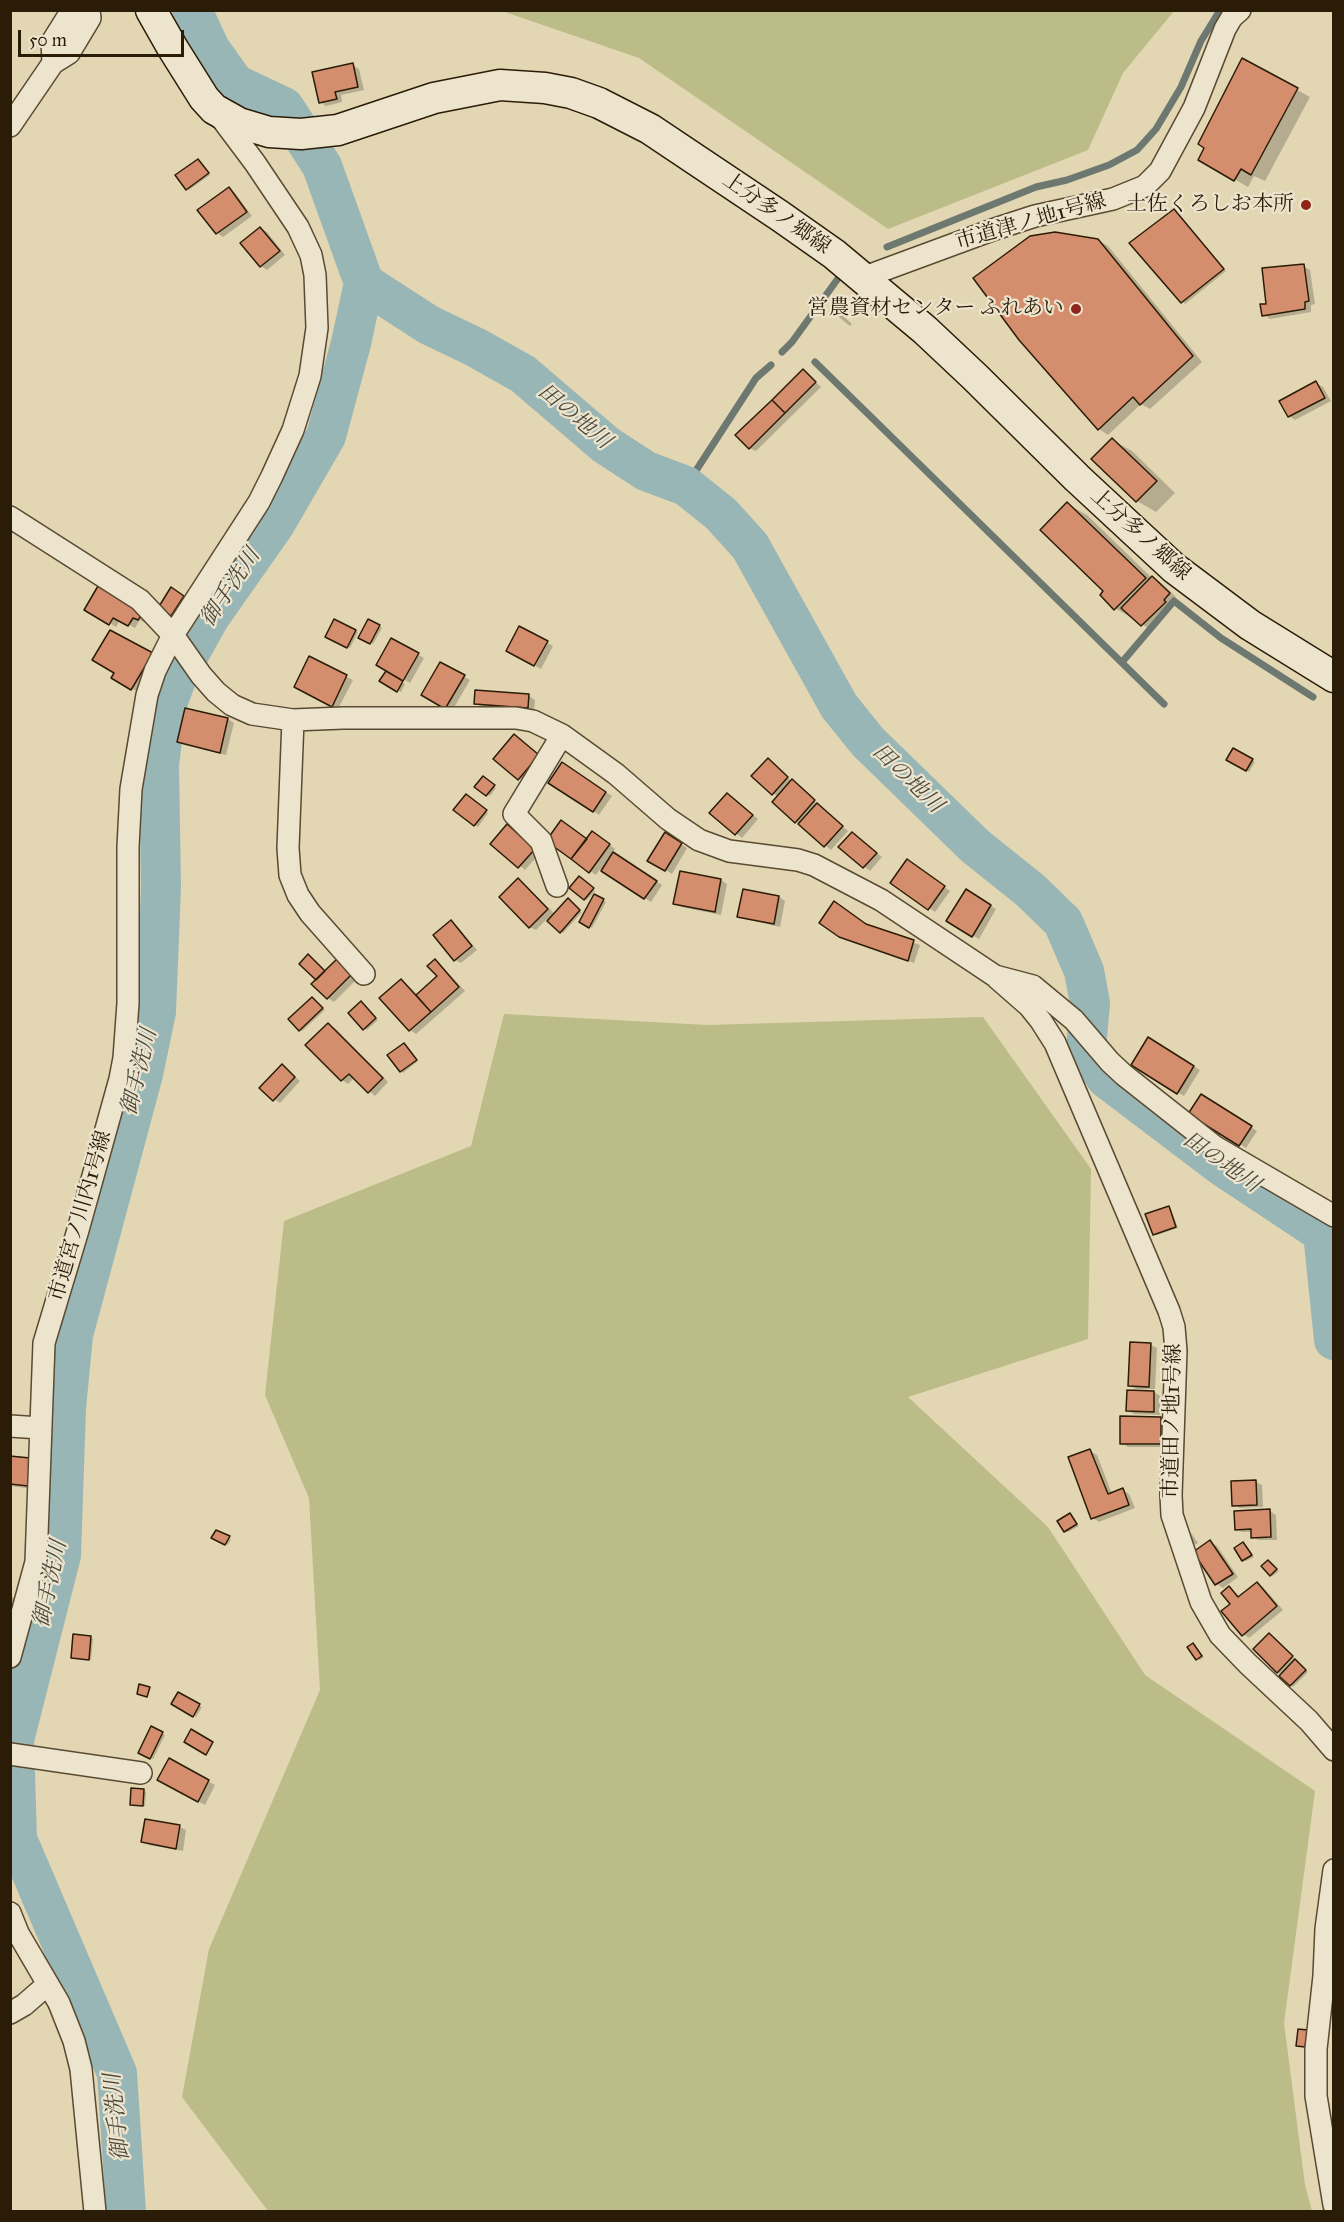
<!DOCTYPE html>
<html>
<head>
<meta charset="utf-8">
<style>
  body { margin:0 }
  #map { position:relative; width:1344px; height:2222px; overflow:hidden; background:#e3d6b3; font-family:"IM FELL Great Primer",serif }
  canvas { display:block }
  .frame { position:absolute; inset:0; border:12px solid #2b1c07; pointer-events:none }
  .scale { position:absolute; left:18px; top:30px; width:166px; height:27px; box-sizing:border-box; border:3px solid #2b1c07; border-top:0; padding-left:8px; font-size:18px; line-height:21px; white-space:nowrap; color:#2b1c07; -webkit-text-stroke:4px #ede4ce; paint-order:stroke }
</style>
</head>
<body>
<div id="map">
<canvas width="1344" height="2222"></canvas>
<div class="frame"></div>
<div class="scale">50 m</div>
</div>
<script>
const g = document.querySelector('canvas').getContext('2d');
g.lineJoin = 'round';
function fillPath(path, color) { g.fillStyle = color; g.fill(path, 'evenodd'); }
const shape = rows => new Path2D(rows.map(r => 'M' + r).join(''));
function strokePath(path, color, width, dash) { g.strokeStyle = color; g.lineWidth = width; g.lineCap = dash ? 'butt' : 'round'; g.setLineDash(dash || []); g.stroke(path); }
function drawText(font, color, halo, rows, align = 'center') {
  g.font = font + ' "IM FELL Great Primer","Noto Serif JP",serif'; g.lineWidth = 4.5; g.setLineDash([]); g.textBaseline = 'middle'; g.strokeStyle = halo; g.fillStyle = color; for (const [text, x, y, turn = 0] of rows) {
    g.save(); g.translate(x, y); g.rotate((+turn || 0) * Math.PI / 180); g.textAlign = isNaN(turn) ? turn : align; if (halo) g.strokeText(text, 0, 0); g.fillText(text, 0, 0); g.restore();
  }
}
const green = shape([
  [502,11,1174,11,1123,73,1088,150,888,229,639,58],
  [504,1014,707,1025,983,1017,1091,1169,1088,1339,908,1397,1048,1527,1145,1675,1315,1791,1284,2023,1305,2185,1312,2211,268,2211,182,2097,209,1949,320,1690,309,1498,265,1395,284,1221,471,1146]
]);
const shadow = shape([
  [1243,60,1310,97,1265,181,1254,176,1248,187,1200,159],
  [352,65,359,69,364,90,341,95,342,102,326,106,320,102],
  [198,161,210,175,189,190,187,188],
  [229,189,235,193,252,216,223,237,217,233],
  [1174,210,1226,271,1185,304,1131,244],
  [260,228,267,232,285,255,267,270,261,266],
  [1098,240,1108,246,1202,362,1150,409,1141,404,1108,435,1099,429],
  [1303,266,1310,270,1315,304,1311,305,1311,312,1270,319,1264,315,1268,306],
  [841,314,852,324,850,326,839,317],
  [803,371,821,387,756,451,749,448],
  [1316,383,1323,387,1331,401,1295,420,1289,416],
  [1112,440,1132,451,1175,493,1156,512,1137,501],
  [1067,504,1087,515,1152,578,1159,581,1176,597,1169,604,1171,606,1148,628,1115,608,1105,591],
  [99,588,148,617,145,623,140,620,135,628,120,620,116,627,86,609],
  [171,589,186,598,174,616,160,608],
  [335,621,358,632,350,648,327,637],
  [369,621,382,628,373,644,360,637],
  [520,628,553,646,541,669,508,650],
  [391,640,424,658,410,683,378,664],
  [158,658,138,692,113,677,116,673,94,660],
  [310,658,353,680,338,709,302,690],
  [441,664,470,680,452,711,423,695],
  [386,673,405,684,401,692,381,681],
  [476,691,529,696,535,700,534,711,482,707,475,703],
  [186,709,228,719,234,723,226,755,185,745,179,742],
  [514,736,545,759,525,782,495,759],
  [1233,750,1255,762,1249,772,1228,760],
  [768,760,848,831,831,850,796,821,779,797,773,793],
  [568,768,612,796,599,815,593,811],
  [483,778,496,788,490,796,476,787],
  [728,795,758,819,742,838,711,813],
  [468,798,488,813,478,827,455,810],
  [508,826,540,853,525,870,492,843],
  [852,833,882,857,870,871,840,847],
  [665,834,687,848,672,874,650,860],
  [599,836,615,849,612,853,662,885,651,902,600,869,596,875,590,871],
  [913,865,950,891,935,912,892,882],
  [681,873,721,880,727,884,721,915,681,907,675,903],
  [518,880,524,884,555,914,573,907,582,912,563,933,547,919,536,930,529,927],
  [582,880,595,891,587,900,585,899],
  [744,891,779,897,785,901,780,927,745,919,739,916],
  [966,891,996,909,979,939,948,921],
  [595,896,606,902,592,928,581,922],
  [451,922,457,926,477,950,461,963,455,960],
  [868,927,920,945,914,963,840,936],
  [337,961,357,979,334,1002,328,998,326,972],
  [435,961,441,965,465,991,416,1034,410,1030,381,998,402,980,418,995,439,976],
  [315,1000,325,1010,302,1031,300,1030],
  [364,1005,378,1020,367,1030,364,1028],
  [328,1025,335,1028,388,1082,375,1096,354,1078,348,1084,342,1080],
  [1149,1039,1200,1070,1184,1096,1133,1065],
  [406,1046,418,1061,403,1073,401,1071],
  [282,1066,300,1081,280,1103,274,1099],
  [1202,1096,1257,1131,1246,1148,1191,1114],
  [1169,1207,1171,1209,1178,1228,1157,1235,1154,1234],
  [1151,1345,1157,1348,1155,1389,1136,1389,1129,1385],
  [1154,1392,1160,1396,1160,1415,1134,1414,1127,1410],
  [1161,1418,1167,1422,1167,1447,1128,1447,1122,1443],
  [1090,1451,1097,1455,1112,1494,1123,1490,1129,1494,1135,1508,1099,1522,1093,1518],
  [10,1458,30,1459,34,1489,10,1486],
  [1256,1482,1262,1485,1263,1507,1240,1508,1234,1505],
  [1270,1511,1276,1515,1277,1540,1259,1540,1253,1537,1253,1532,1242,1532,1236,1529],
  [1070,1515,1079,1526,1068,1532,1065,1531],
  [216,1532,231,1539,228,1545,213,1538],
  [1191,1533,1198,1543,1192,1546,1185,1536],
  [1210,1542,1217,1546,1238,1577,1223,1588,1217,1584,1195,1553],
  [1243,1543,1254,1557,1246,1561,1244,1560],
  [1271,1563,1279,1571,1273,1576,1271,1575],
  [1257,1584,1263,1587,1283,1610,1249,1638,1243,1634,1232,1604,1229,1588,1240,1597],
  [10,1596,16,1599,10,1623],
  [1269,1635,1275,1638,1308,1672,1293,1687,1278,1672],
  [90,1637,93,1639,91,1660,73,1657],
  [1193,1644,1204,1657,1200,1660,1197,1659],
  [178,1694,202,1707,196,1717,173,1704],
  [152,1728,165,1735,153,1759,140,1753],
  [169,1760,215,1785,205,1805,159,1780],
  [144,1791,146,1792,145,1806,132,1804],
  [146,1821,180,1827,186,1830,183,1851,149,1845,143,1841]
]);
const stream = shape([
  [887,247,1036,187,1067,180,1109,165,1137,150,1156,129,1181,87,1201,41,1220,10],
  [782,352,792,342,842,273],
  [815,362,1164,704],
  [686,486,756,378,771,365],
  [1123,661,1174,601,1221,638,1313,697]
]);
const river = shape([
  [364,283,429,325,475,347,523,374,606,445,646,471,686,486,721,514,750,546,839,706,868,742,975,846,1030,890,1063,922,1084,971,1090,1003,1086,1049,1106,1078,1222,1166,1323,1233,1334,1340],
  [126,2212,117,2073,17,1839,14,1740,61,1555,66,1408,73,1335,143,1074,156,1012,161,887,159,765,166,707,178,674,209,618,275,524,326,436,351,343,364,283,322,166,284,107,235,84,210,49,192,10]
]);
const building = shape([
  [1242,58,1298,88,1251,175,1241,169,1234,181,1198,160,1204,148,1198,144,1242,58],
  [353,63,358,87,335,92,337,99,319,103,312,72,353,63],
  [198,159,209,173,186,190,175,175,198,159],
  [229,187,247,212,216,234,197,210,229,187],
  [1174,209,1224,269,1181,303,1129,243,1174,209],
  [260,227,280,251,260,267,240,243,260,227],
  [1055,232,1098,239,1193,356,1140,405,1133,397,1098,430,1019,340,973,278,1030,236,1055,232],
  [1304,264,1309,301,1305,302,1305,309,1262,316,1260,304,1266,304,1262,268,1304,264],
  [803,369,816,382,785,413,772,400,803,369],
  [1316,381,1325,398,1288,417,1279,401,1316,381],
  [772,400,785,413,749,449,735,435,772,400],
  [1112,438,1157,481,1136,502,1091,459,1112,438],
  [1067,502,1146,578,1114,610,1100,595,1103,591,1040,530,1067,502],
  [1152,576,1170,593,1164,600,1166,602,1141,626,1121,608,1152,576],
  [98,586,143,613,138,620,133,618,128,626,113,618,109,625,84,610,98,586],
  [171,587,184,596,171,616,158,608,171,587],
  [334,619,356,630,347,648,325,637,334,619],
  [368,619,380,625,370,644,358,638,368,619],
  [519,626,548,641,534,666,506,651,519,626],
  [110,630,153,653,131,690,111,678,114,673,92,660,110,630],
  [391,638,419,653,403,681,376,665,391,638],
  [309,656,347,675,332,707,294,687,309,656],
  [440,662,465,675,445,709,421,695,440,662],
  [386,671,403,681,397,692,379,681,386,671],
  [475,690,529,694,528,708,474,704,475,690],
  [185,708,228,718,220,753,177,742,185,708],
  [514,734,539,755,518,780,493,759,514,734],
  [1233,748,1253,759,1246,771,1226,760,1233,748],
  [768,758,788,777,772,795,751,776,768,758],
  [562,762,606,792,593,812,548,783,562,762],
  [483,776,495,785,486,796,474,787,483,776],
  [792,779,815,800,795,823,772,802,792,779],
  [727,793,753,815,735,835,709,813,727,793],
  [466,794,487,810,474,826,453,810,466,794],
  [817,803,843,826,824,847,798,824,817,803],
  [561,820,587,839,571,859,546,841,561,820],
  [507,824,535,849,518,868,490,844,507,824],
  [592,831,610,844,589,873,571,859,592,831],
  [665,832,682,843,665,871,647,861,665,832],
  [852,832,877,853,863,868,838,847,852,832],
  [613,852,657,881,644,899,601,871,613,852],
  [907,859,945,886,928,910,890,883,907,859],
  [680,871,721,879,715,912,673,904,680,871],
  [579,876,594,888,584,900,569,888,579,876],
  [518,878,548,909,529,928,499,897,518,878],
  [743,889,779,896,774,924,737,917,743,889],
  [966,889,991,905,972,937,946,921,966,889],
  [594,894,604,899,589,928,579,922,594,894],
  [568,898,580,910,560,933,547,921,568,898],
  [834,901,866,924,914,940,908,961,839,937,819,923,834,901],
  [451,920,472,946,454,961,433,935,451,920],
  [308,954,325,971,316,980,299,964,308,954],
  [337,959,352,974,327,999,311,984,337,959],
  [435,959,459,987,431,1012,416,995,437,976,427,966,435,959],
  [401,979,431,1012,409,1031,379,998,401,979],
  [312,997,323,1008,299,1031,288,1019,312,997],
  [361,1001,376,1018,363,1030,348,1013,361,1001],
  [328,1023,383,1078,368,1093,349,1074,341,1081,305,1045,328,1023],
  [1148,1037,1194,1066,1177,1094,1131,1065,1148,1037],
  [404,1043,417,1060,400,1072,387,1055,404,1043],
  [282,1064,295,1077,273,1101,259,1088,282,1064],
  [1201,1094,1252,1126,1239,1146,1188,1114,1201,1094],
  [1169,1206,1176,1227,1153,1235,1145,1214,1169,1206],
  [1130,1342,1151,1343,1149,1387,1128,1386,1130,1342],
  [1127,1390,1154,1391,1154,1412,1126,1411,1127,1390],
  [1120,1416,1161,1417,1161,1444,1120,1444,1120,1416],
  [1090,1449,1108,1494,1123,1488,1129,1505,1091,1519,1068,1457,1090,1449],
  [10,1456,30,1458,28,1486,10,1484,10,1456],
  [1256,1480,1257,1505,1232,1506,1231,1481,1256,1480],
  [1270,1509,1271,1537,1251,1538,1251,1529,1235,1530,1234,1511,1270,1509],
  [1070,1513,1077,1524,1064,1532,1057,1521,1070,1513],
  [216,1530,230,1536,225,1545,211,1538,216,1530],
  [1210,1540,1233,1574,1215,1585,1193,1552,1210,1540],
  [1243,1542,1252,1555,1242,1561,1234,1548,1243,1542],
  [1268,1560,1277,1569,1270,1576,1261,1566,1268,1560],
  [1257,1582,1277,1606,1242,1636,1221,1611,1230,1604,1221,1593,1229,1586,1238,1597,1257,1582],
  [1269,1633,1293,1656,1277,1673,1253,1649,1269,1633],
  [73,1634,91,1636,89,1660,71,1658,73,1634],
  [1193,1643,1202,1656,1196,1660,1187,1647,1193,1643],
  [1295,1659,1306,1670,1290,1686,1279,1676,1295,1659],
  [139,1684,150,1687,147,1697,137,1694,139,1684],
  [178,1692,200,1704,193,1717,171,1704,178,1692],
  [151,1726,163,1732,150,1759,138,1753,151,1726],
  [191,1729,213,1742,206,1755,184,1742,191,1729],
  [169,1758,209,1780,198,1802,157,1780,169,1758],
  [131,1788,144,1789,143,1806,130,1805,131,1788],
  [145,1819,180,1825,176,1849,141,1842,145,1819],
  [1298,2029,1308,2030,1305,2047,1296,2046,1298,2029]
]);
const street = shape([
  [53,63,52,42,72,10],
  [10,126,53,63,69,53,90,18,89,10],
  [862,278,995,229,1035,216,1113,199,1145,186,1160,171,1194,108,1225,29,1232,17,1240,10],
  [10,517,140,600,173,635,201,675,216,692,232,705,252,714,293,720,343,718,516,718,533,721,562,735,616,774,668,819,699,840,729,851,798,860,814,865,881,900,995,976,1033,986,1074,1020,1110,1062,1124,1075,1214,1146,1334,1216],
  [293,720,288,848,290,875,298,895,310,913,364,974],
  [557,886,541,841,514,814,562,735],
  [997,978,1029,1006,1041,1021,1055,1043,1169,1311,1174,1327,1176,1351,1171,1495,1172,1515,1201,1602,1220,1635,1248,1664,1309,1721,1334,1750],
  [10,1426,40,1428],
  [10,1657,36,1562,44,1343,78,1230,120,1079,124,1058,128,1003,128,847,131,789,147,695,155,671,173,635,259,502,272,476,293,430,310,376,317,328,315,275,311,255,298,227,255,163,219,115],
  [10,1754,141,1773],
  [1334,1870,1326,1929,1324,1976,1316,2049,1316,2096,1334,2205],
  [10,1913,18,1933,59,2003,74,2041,81,2069,95,2212],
  [10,2013,24,2005,47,1985]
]);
const secondary = shape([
  [151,10,172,47,204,98,214,109,239,123,269,132,301,134,338,130,434,98,500,85,545,88,571,93,599,103,650,129,780,216,834,254,925,330,975,377,1077,478,1174,568,1250,625,1334,677]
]);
const markers = [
  [1306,205,6,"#8f2418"],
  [1076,309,6,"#8f2418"]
];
const poiNames = [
  ["土佐くろしお本所",1294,205],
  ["営農資材センター ふれあい",1064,309]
];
const streetNames = [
  ["上分多ノ郷線",776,214,35],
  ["市道津ノ地1号線",1031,222,-16],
  ["上分多ノ郷線",1140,535,42],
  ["市道宮ノ川内1号線",81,1216,-74],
  ["市道田ノ地1号線",1173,1421,-89]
];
const waterNames = [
  ["田の地川",574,417,40],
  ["御手洗川",231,588,-56],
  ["田の地川",907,779,44],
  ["御手洗川",140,1072,-76],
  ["田の地川",1221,1163,35],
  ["御手洗川",51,1584,-78],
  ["御手洗川",118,2117,-96]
];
fillPath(green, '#bbbc87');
fillPath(shadow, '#0003');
strokePath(stream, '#6d7871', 7);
strokePath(river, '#99b6b7', 40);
fillPath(building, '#d58e6d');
strokePath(building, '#2b1c07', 1.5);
strokePath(street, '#594a32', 24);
strokePath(secondary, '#2b1c07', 33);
strokePath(street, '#ede4ce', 21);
strokePath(secondary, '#ede4ce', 30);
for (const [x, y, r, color] of markers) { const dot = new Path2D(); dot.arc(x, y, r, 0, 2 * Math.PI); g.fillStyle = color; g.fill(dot); strokePath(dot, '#ede4ce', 2); }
drawText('21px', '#2b1c07', '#ede4ce', poiNames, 'right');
drawText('21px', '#2b1c07', '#ede4ce', streetNames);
drawText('italic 22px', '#4c4a3c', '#ede4ce', waterNames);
</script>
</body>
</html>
